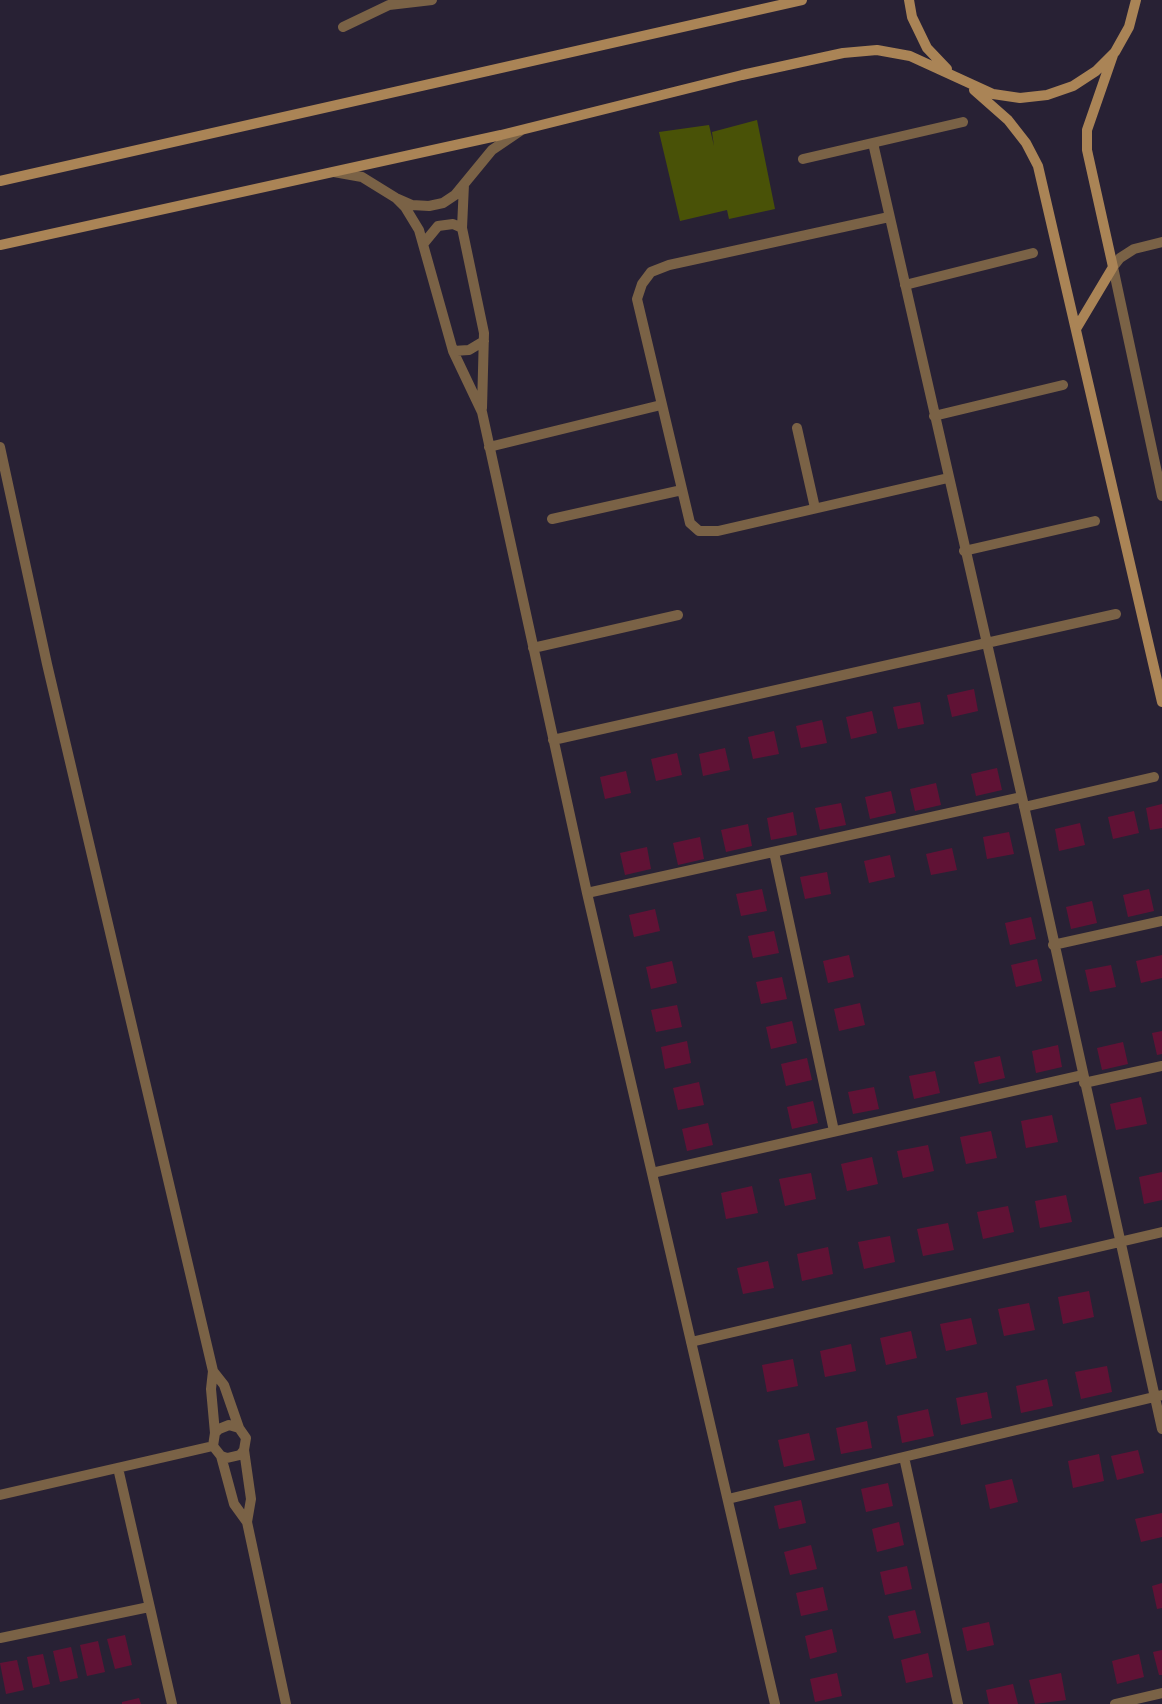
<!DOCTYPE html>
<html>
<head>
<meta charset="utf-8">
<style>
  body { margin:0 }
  canvas { display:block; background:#282134 }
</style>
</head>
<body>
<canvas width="1162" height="1704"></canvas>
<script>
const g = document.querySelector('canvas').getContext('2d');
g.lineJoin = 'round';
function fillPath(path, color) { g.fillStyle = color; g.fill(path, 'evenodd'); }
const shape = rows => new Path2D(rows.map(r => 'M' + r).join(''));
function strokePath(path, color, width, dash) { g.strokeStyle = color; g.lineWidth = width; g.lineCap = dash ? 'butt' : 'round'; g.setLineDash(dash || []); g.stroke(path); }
const green = shape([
  [757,120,775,209,729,219,727,210,680,221,659,132,709,125,714,146,712,132]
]);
const building = shape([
  [974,689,978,711,952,717,947,695],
  [920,702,924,724,898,729,893,707],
  [872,711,877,733,851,739,846,717],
  [822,720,827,743,801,748,796,726],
  [774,731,779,754,753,759,748,737],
  [725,748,730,770,703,776,699,754],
  [677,753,682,775,656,781,651,759],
  [997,768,1002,790,976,796,971,774],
  [626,771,631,793,605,799,600,777],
  [936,783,941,805,915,811,910,789],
  [891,791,896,813,870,819,865,797],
  [841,803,846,825,820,830,815,808],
  [1162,804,1162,828,1150,830,1146,808],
  [1134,811,1139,833,1113,839,1108,817],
  [793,812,797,835,771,840,767,818],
  [1080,823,1085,845,1059,851,1055,829],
  [748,824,752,846,726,852,721,830],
  [1009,832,1014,854,987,859,983,837],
  [700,837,704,859,678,865,673,843],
  [647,847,651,869,625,875,620,853],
  [952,848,957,870,931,875,926,854],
  [890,855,895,877,869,883,864,861],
  [827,872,831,894,805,899,800,877],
  [762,889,767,911,741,916,736,894],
  [1149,889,1154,911,1128,917,1123,895],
  [1092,901,1097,923,1071,929,1066,907],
  [655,909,660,931,634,937,629,915],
  [1031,917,1036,939,1010,945,1005,923],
  [774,931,779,953,753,958,748,936],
  [849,955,854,977,828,983,823,961],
  [1162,955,1162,978,1141,983,1136,961],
  [1037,959,1042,981,1016,987,1011,965],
  [672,961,677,983,651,989,646,967],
  [1111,965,1116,987,1090,992,1085,970],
  [782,977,787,999,761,1004,756,982],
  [860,1003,865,1025,839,1031,834,1009],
  [677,1005,682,1027,656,1032,651,1010],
  [792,1021,797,1043,771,1049,766,1027],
  [1162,1031,1162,1054,1157,1055,1152,1033],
  [687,1041,691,1063,665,1069,661,1047],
  [1123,1042,1128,1064,1102,1070,1097,1048],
  [1058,1045,1062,1067,1036,1073,1032,1051],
  [1000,1056,1005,1078,979,1084,974,1062],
  [807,1058,812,1080,786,1086,781,1064],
  [935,1071,940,1093,914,1099,909,1076],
  [699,1082,704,1105,678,1110,673,1088],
  [874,1087,879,1109,853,1114,848,1092],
  [1141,1097,1147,1124,1116,1130,1110,1104],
  [813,1101,818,1123,792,1129,787,1107],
  [1052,1115,1058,1142,1026,1148,1021,1121],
  [708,1123,713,1145,687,1151,682,1129],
  [991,1131,997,1158,966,1164,960,1137],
  [928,1145,934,1171,903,1178,897,1151],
  [872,1157,878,1184,847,1191,841,1164],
  [1162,1172,1162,1200,1144,1204,1139,1177],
  [811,1173,816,1199,785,1206,779,1179],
  [752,1186,758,1213,726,1219,721,1193],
  [1066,1195,1072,1222,1040,1228,1035,1201],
  [1008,1206,1014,1232,983,1239,977,1212],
  [948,1223,954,1250,923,1256,917,1229],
  [890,1236,895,1262,864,1269,858,1242],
  [828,1247,833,1274,802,1281,797,1254],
  [768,1261,774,1288,743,1294,737,1268],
  [1089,1291,1094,1317,1063,1324,1058,1297],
  [1029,1303,1035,1330,1004,1336,998,1309],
  [971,1318,977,1344,946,1351,940,1324],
  [911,1331,917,1358,886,1365,880,1338],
  [851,1344,856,1371,825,1377,820,1351],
  [793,1359,798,1386,767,1392,762,1365],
  [1107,1366,1112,1392,1081,1399,1075,1372],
  [1047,1379,1053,1406,1021,1413,1016,1386],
  [987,1392,992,1418,961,1425,956,1398],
  [928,1409,934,1436,902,1443,897,1416],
  [867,1421,872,1448,841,1454,836,1428],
  [809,1433,815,1460,784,1467,778,1440],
  [1138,1450,1144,1473,1117,1480,1111,1456],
  [1099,1454,1104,1481,1073,1488,1068,1461],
  [1012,1479,1018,1502,990,1509,985,1485],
  [888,1483,893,1506,866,1512,861,1489],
  [801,1500,806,1523,779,1529,774,1506],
  [1162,1513,1162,1537,1141,1542,1135,1519],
  [899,1522,904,1545,877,1552,872,1529],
  [811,1545,817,1569,790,1575,784,1552],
  [907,1566,912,1589,885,1595,880,1572],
  [1162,1583,1162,1608,1157,1609,1152,1586],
  [823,1587,828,1610,801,1616,796,1593],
  [915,1610,921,1633,894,1639,888,1616],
  [989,1622,994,1645,967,1651,962,1628],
  [832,1629,837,1652,810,1659,805,1636],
  [125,1635,132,1665,115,1669,107,1639],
  [98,1641,105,1672,87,1676,80,1645],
  [71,1647,78,1678,60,1682,53,1651],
  [1162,1650,1162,1675,1159,1675,1153,1652],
  [928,1653,933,1677,906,1683,901,1660],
  [43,1654,50,1684,33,1688,27,1657],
  [1139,1654,1144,1677,1117,1684,1112,1661],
  [17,1660,24,1690,6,1694,0,1663],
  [837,1673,842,1696,815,1702,810,1679],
  [1061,1673,1066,1700,1035,1704,1029,1680],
  [1013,1684,1018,1704,989,1704,986,1690],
  [139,1698,141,1704,122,1704,122,1702]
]);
const street = shape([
  [343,27,389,5,432,0],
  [873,143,1022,797,1162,1429],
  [803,159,963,122],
  [334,172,362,177,396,198,412,205,429,206,443,203,455,195,492,150,520,131],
  [464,184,462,228,484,333,482,408],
  [396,198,405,207,419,230,453,351,482,412,587,893,775,1704],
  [889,217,669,265,651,272,642,284,637,299,690,523,699,531,718,531,948,478],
  [1162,242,1134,249,1120,258,1113,267,1162,496],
  [424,243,438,226,453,224,462,228],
  [905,285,1033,253],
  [453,351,469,350,484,341],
  [934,416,1063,385],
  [797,428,815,508],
  [0,447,47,664,213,1371,211,1389,215,1433,213,1446,221,1456,227,1458,240,1455,244,1450],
  [489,447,661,405],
  [552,519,682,490],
  [964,551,1095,521],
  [533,648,678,615],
  [553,740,1116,614],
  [1024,807,1154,777],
  [774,852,834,1131],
  [587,893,1022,797],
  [1053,945,1162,921],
  [1084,1083,1162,1066],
  [652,1173,1083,1075],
  [691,1342,1162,1232],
  [213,1371,224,1385,239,1428,246,1438,244,1450,251,1499,247,1522],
  [215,1433,219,1429,229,1425,239,1428],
  [221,1456,234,1504,247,1522,286,1704],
  [904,1457,958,1704],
  [118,1468,172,1704],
  [0,1495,213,1446],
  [728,1499,1162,1395],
  [0,1638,149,1607],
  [1115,1704,1162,1693]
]);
const secondary = shape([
  [909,0,912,17,927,48,947,69],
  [974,90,1008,120,1026,143,1038,166,1162,702],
  [0,181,802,0],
  [0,245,501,135,742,75,843,53,877,50,910,56,993,94,1020,98,1047,95,1073,86,1096,71,1115,52,1129,27,1136,0],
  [1076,329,1113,267,1087,150,1087,130,1113,55]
]);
fillPath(green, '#495207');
fillPath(building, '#601235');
strokePath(street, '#7a6246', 10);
strokePath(secondary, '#aa8456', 10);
</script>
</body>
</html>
